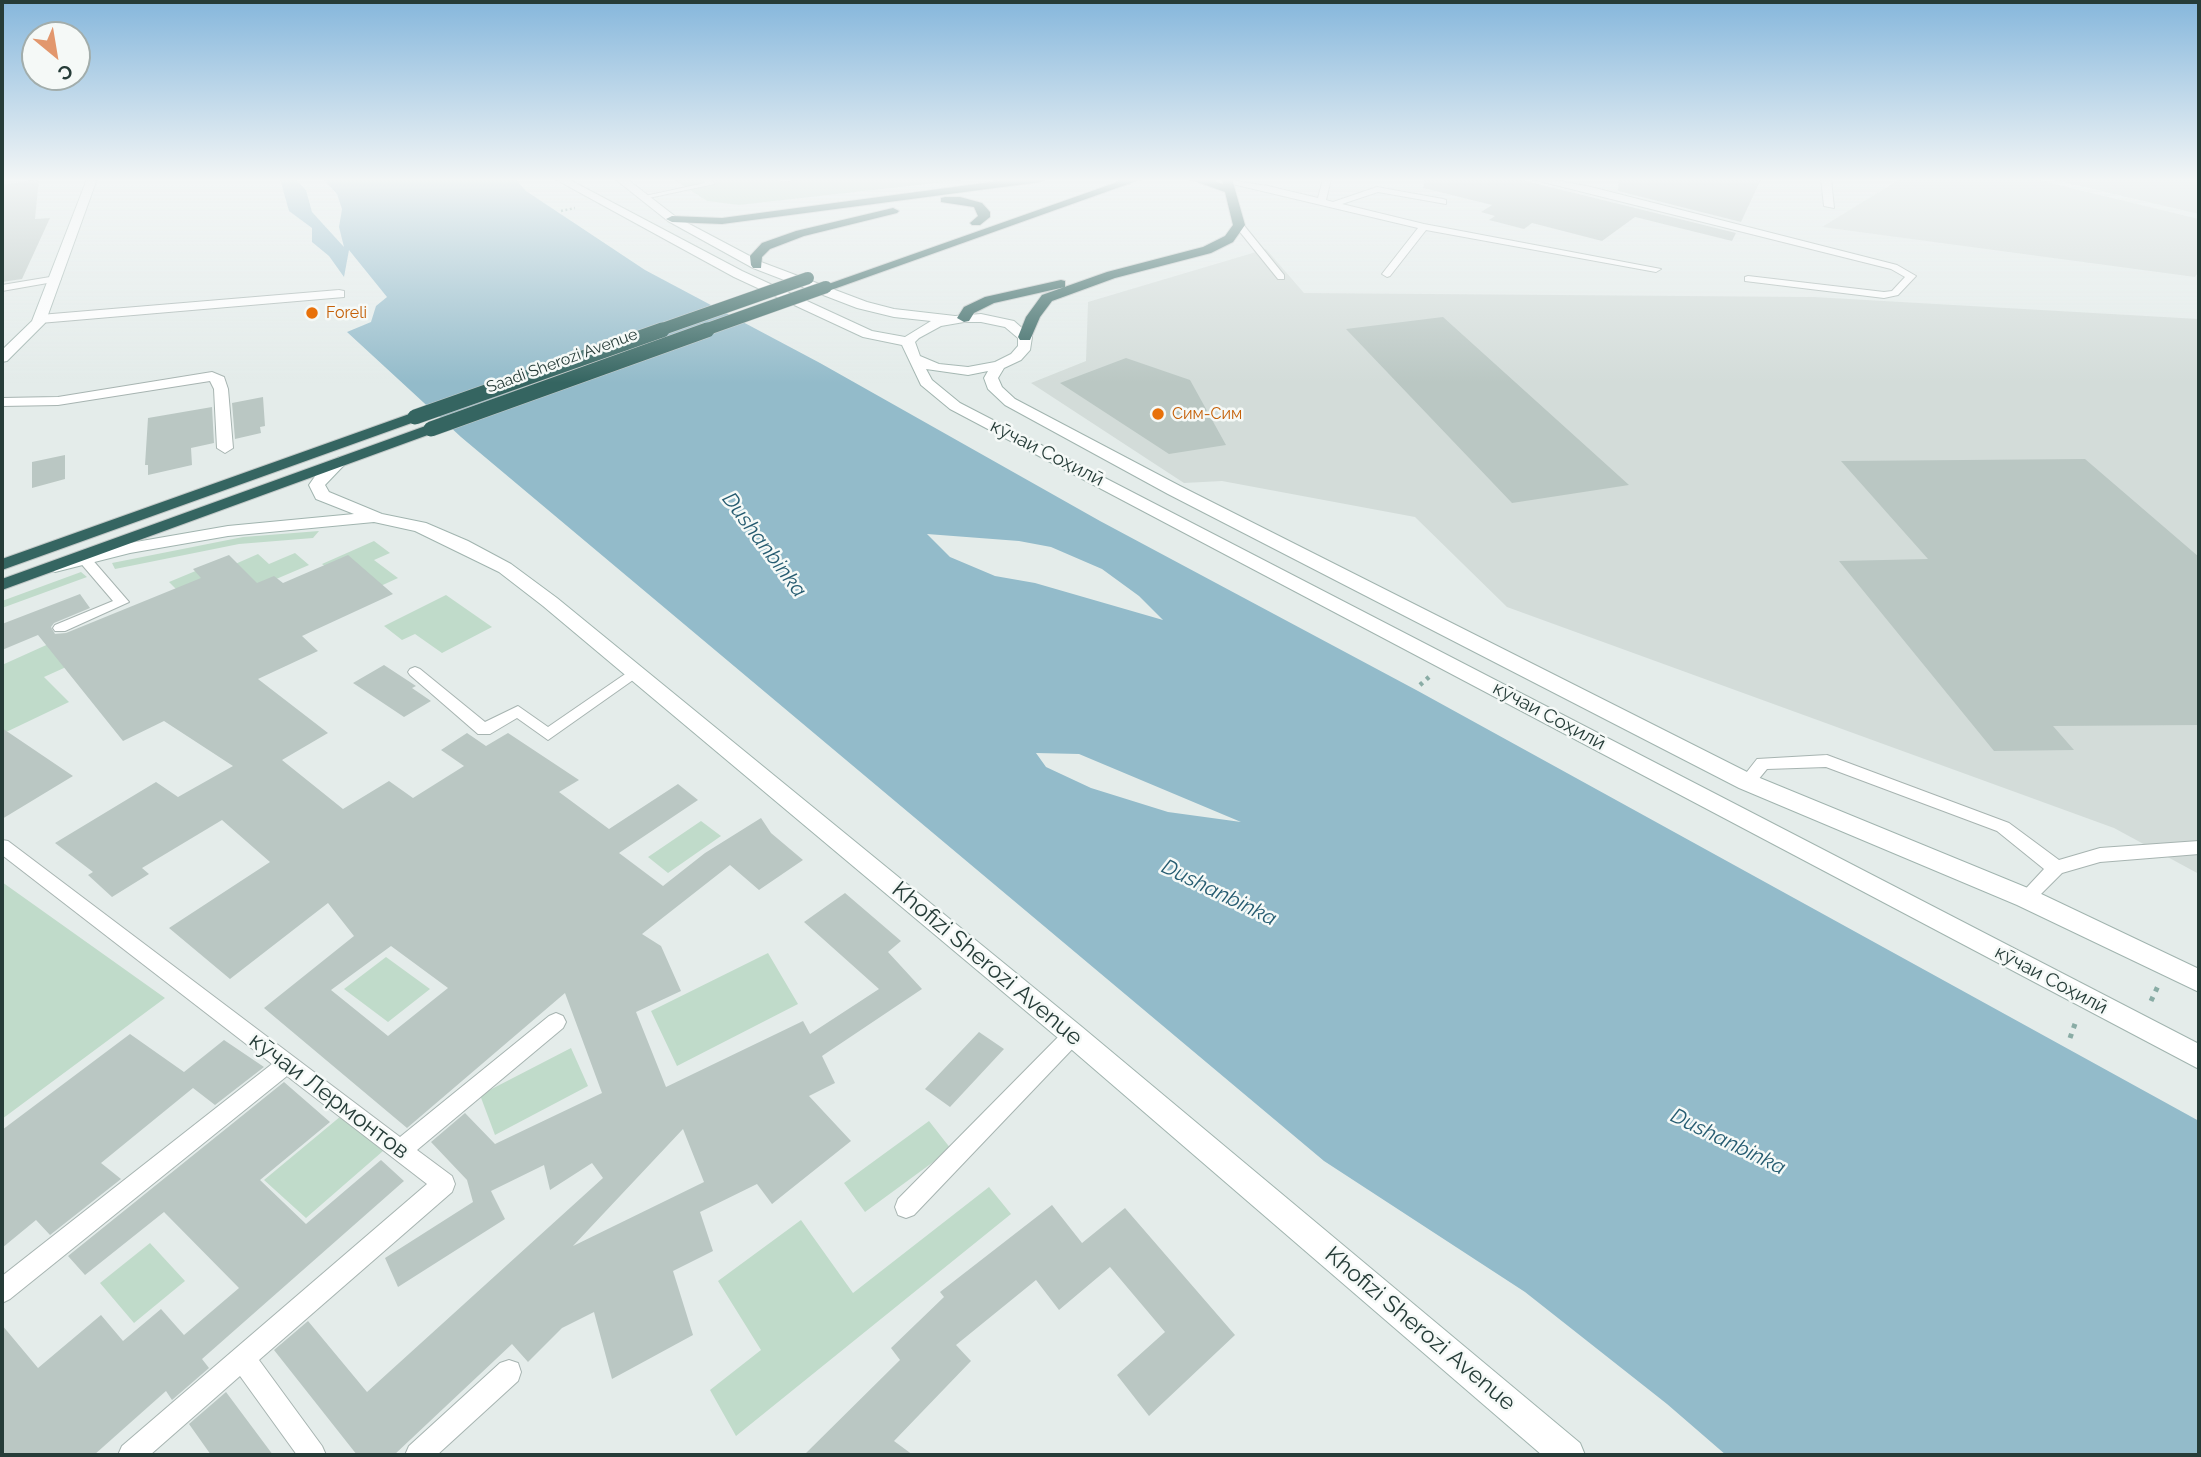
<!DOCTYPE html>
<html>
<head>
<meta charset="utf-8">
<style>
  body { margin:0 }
  #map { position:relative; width:2201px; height:1457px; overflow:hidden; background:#e4ecea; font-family:Raleway,sans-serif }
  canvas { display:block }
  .frame { position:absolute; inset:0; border:4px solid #263c38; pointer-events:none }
  .north { position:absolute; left:21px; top:21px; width:70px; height:70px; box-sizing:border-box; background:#f5f9f7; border:2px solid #a2adab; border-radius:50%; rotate:150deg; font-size:19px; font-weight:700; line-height:28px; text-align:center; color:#263c38 }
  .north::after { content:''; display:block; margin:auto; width:24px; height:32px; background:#e2976d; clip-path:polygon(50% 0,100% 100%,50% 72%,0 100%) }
</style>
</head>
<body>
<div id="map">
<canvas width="2201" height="1457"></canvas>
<div class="frame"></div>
<div class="north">С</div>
</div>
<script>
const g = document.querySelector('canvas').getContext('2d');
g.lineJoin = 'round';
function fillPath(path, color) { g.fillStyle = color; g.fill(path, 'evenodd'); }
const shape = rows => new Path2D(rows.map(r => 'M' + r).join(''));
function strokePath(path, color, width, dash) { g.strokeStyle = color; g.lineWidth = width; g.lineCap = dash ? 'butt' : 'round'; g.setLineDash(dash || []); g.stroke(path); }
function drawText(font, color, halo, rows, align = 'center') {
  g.font = font + ' Raleway,sans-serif'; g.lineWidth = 5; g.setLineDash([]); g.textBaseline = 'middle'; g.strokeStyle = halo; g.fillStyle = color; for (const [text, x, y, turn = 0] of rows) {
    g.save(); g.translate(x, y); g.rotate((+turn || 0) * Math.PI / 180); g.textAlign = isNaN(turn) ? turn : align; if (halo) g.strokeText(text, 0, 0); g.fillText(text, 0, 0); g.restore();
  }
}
const built = shape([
  [1900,179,2034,179,2199,219,2199,271,2195,277,1822,227],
  [2050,179,2199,179,2199,214],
  [1266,249,1304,293,1814,297,2199,319,2199,874,2114,828,1507,607,1415,517,1222,481,1184,483,1031,383,1086,361,1088,302]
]);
const green = shape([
  [673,179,775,179,784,182,802,179,963,180,739,205,707,201],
  [319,531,313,538,239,544,115,569,112,563,243,537],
  [374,541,390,553,374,560,398,578,361,595,322,564],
  [295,553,309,565,199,612,169,582,210,565,217,572,258,554,269,564],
  [81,572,87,577,2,608,2,601],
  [446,595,492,627,442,653,415,634,402,640,384,626],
  [53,642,75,663,44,677,69,702,2,734,2,665],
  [701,821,721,836,668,873,648,857],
  [2,882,165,998,2,1119],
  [768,953,798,1004,677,1066,651,1011],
  [386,957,430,989,388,1022,344,989],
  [571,1048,588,1086,495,1135,480,1095],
  [341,1116,383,1151,306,1218,264,1180],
  [929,1121,951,1149,865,1212,844,1183],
  [989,1187,1011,1214,736,1436,710,1390,761,1350,718,1281,801,1220,853,1293],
  [150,1243,185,1281,134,1323,100,1283]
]);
const water = shape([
  [280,179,295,179,306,190,312,212,344,247,339,227,342,209,337,194,323,179,515,179,526,191,645,270,820,363,1100,521,1418,691,2199,1121,2199,1455,1726,1455,1667,1404,1525,1292,1324,1161,461,437,347,332,371,322,376,306,387,297,349,250,344,277,329,256,312,242,312,228,289,211],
  [927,534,1019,541,1051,547,1102,569,1139,596,1163,620,1035,583,995,576,950,557],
  [1036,753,1079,754,1241,822,1168,812,1091,788,1046,767]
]);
const building = shape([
  [39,179,35,219,50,218,22,279,2,282,2,185],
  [1425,179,1518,179,1736,233,1732,241,1635,217,1602,241,1532,223,1524,229,1489,220,1495,216,1481,212,1492,205,1423,188],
  [1619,179,1761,179,1741,222,1618,191],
  [1443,317,1629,485,1512,503,1346,329],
  [1126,358,1190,380,1226,445,1169,454,1060,383],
  [263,397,265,426,260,427,261,433,235,439,232,403],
  [212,407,214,443,191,448,192,465,148,475,148,465,145,465,148,418],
  [65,455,65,479,32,488,32,462],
  [2085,459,2199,557,2199,725,2053,726,2074,750,1994,751,1839,561,1928,559,1841,461],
  [229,555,257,583,274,576,283,583,348,555,393,594,302,636,318,651,258,679,328,733,282,760,343,809,389,781,413,798,464,766,441,750,467,733,486,746,508,733,579,780,559,792,609,829,678,784,698,800,619,853,663,886,705,853,761,818,771,833,803,860,759,890,730,865,642,934,661,946,681,991,636,1012,666,1087,803,1021,810,1034,879,989,804,922,845,893,901,941,888,952,922,989,822,1056,835,1083,809,1096,851,1141,772,1204,757,1184,700,1212,713,1251,673,1271,693,1335,612,1379,594,1312,562,1328,528,1362,512,1344,394,1455,357,1455,274,1350,308,1321,367,1392,603,1178,592,1163,550,1190,544,1165,491,1191,505,1219,398,1287,385,1258,473,1202,467,1180,431,1142,465,1113,495,1144,602,1093,565,993,407,1128,264,1008,354,936,328,903,230,979,169,928,270,862,222,820,142,868,149,874,112,897,88,875,93,872,55,843,156,782,178,797,233,766,164,721,123,741,38,635,2,650,2,624,80,594,90,608,54,623,51,627,55,634,66,633,201,578,193,569],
  [391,946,448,988,388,1036,331,990],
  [683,1129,704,1182,573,1246],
  [384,665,416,686,412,688,431,701,404,717,353,683],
  [2,728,73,776,2,819],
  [979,1032,1004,1049,950,1107,925,1089],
  [130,1034,184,1072,224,1040,264,1067,215,1105,193,1088,101,1163,121,1179,50,1235,36,1220,2,1248,2,1130],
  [284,1082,330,1122,260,1180,306,1224,381,1160,404,1181,202,1359,209,1368,172,1400,166,1391,94,1455,2,1455,2,1325,38,1368,101,1315,123,1341,161,1309,184,1335,239,1288,164,1212,85,1275,68,1256],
  [1052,1205,1082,1243,1125,1208,1235,1335,1149,1416,1117,1375,1165,1332,1110,1267,1059,1310,1036,1280,956,1345,971,1361,894,1441,913,1455,804,1455,900,1360,891,1348,944,1297,940,1292],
  [226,1392,273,1455,211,1455,189,1424]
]);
const pathFar2 = shape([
  [561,211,575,208]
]);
const pathFar1 = shape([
  [1420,685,1429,677]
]);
const path = shape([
  [2151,1001,2158,986],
  [2070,1038,2076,1021]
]);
const lane = shape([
  [703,179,711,179,714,184,644,199,640,197,705,183,703,179],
  [1323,179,1331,179,1326,200,1333,202,1377,187,1443,199,1446,200,1446,204,1378,192,1342,204,1424,224,1661,269,1656,272,1426,230,1390,276,1387,277,1382,274,1418,228,1224,182,1228,180,1268,186,1318,198,1323,179],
  [1531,179,1549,179,1591,187,1897,265,1916,276,1898,295,1884,298,1745,281,1745,277,1748,276,1884,292,1892,291,1905,277,1891,269,1531,179],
  [1236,223,1242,223,1284,275,1284,279,1278,279,1236,227,1236,223],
  [56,276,61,279,59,281,2,291,2,285,56,276],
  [85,556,90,557,129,602,65,631,55,631,53,628,55,625,113,601,78,560,85,556],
  [415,667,420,669,485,722,518,706,548,727,631,670,636,668,643,673,548,740,517,718,490,734,478,734,410,675,408,672,410,669,415,667],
  [1827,755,2009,823,2059,860,2100,848,2199,841,2199,854,2100,862,2062,873,2032,903,2026,905,2020,903,2017,898,2044,869,1997,831,1826,767,1767,769,1753,786,1747,788,1741,786,1739,782,1757,759,1827,755],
  [2,840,8,841,400,1137,549,1016,556,1013,563,1016,566,1022,563,1028,417,1150,452,1176,455,1184,452,1192,259,1360,322,1446,326,1455,297,1455,240,1376,150,1455,118,1455,122,1446,427,1184,287,1076,10,1299,2,1303,2,1276,272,1064,2,855,2,840],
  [1073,1026,1080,1029,1083,1035,1080,1041,914,1215,906,1218,898,1215,895,1207,898,1199,1066,1029,1073,1026],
  [509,1360,518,1363,521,1372,518,1381,437,1455,405,1455,409,1446,500,1363,509,1360]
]);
const street = shape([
  [1821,179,1831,179,1834,208,1824,206,1821,179],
  [339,290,344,291,344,297,40,323,33,319,40,315,339,290],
  [212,372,224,377,228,389,233,448,225,453,217,448,214,389,210,381,58,405,2,406,2,398,58,397,212,372]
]);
const secondary = shape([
  [87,179,97,179,45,323,7,361,2,362,2,350,32,321,87,179],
  [555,179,568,179,742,271,872,331,905,337,931,321,894,317,857,308,753,268,668,221,615,179,627,179,676,217,761,262,867,302,894,309,955,316,981,314,1014,321,1032,337,1030,350,1021,360,1004,368,998,378,1002,387,1015,399,1180,486,1755,776,2035,891,2199,969,2199,992,2017,905,1739,788,1168,494,1005,405,988,389,984,378,988,371,968,375,926,369,932,380,960,403,2199,1044,2199,1069,950,409,921,385,902,345,863,337,734,277,555,179],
  [964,322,981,322,1005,327,1018,338,1018,346,1011,354,995,362,968,367,939,364,920,356,915,342,919,338,941,326,964,322],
  [339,457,347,462,325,485,329,492,382,514,426,523,468,541,511,564,557,598,1082,1027,1580,1443,1585,1455,1542,1455,1064,1043,543,606,499,572,415,531,374,522,228,536,130,553,55,572,46,567,49,563,130,543,228,526,354,514,316,499,309,485,318,472,339,457]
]);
const highway = shape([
  [1014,179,1045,179,1040,182,722,224,672,222,666,219,672,216,722,218,1014,179],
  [1126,179,1142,179,831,290,826,291,820,287,1126,179],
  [1189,179,1206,179,1223,184,1222,179,1232,179,1245,225,1233,242,1211,253,1115,278,1052,301,1040,317,1030,340,1020,340,1018,337,1026,317,1042,295,1107,272,1203,247,1225,236,1233,225,1225,192,1189,179],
  [945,197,960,197,982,203,990,212,990,217,980,225,972,225,970,223,978,216,974,207,941,202,941,198,945,197],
  [893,208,899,211,897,213,804,236,770,249,762,257,761,268,753,268,751,265,750,256,762,243,796,231,893,208],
  [1061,280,1065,281,1065,287,994,303,974,313,969,321,964,322,957,318,964,307,985,297,1061,280],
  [415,412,420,414,423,417,420,420,2,570,2,559,415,412],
  [431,424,439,429,436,432,2,590,2,579,431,424]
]);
const highwayBridgeFar1 = shape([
  [657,331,808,278],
  [702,331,826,287]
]);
const highwayBridge = shape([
  [415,417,662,330],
  [431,429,707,330]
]);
const markers = [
  [312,313,7,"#e8710a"],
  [1158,414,7,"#e8710a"]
];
const farFoodnames = [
  ["Foreli",326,313],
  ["Сим-Сим",1172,414]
];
const farStreetnames = [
  ["Saadi Sherozi Avenue",562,361,-20]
];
const streetNames = [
  ["кӯчаи Соҳилӣ",1047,453,27],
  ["кӯчаи Соҳилӣ",1549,716,28],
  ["кӯчаи Соҳилӣ",2051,980,28]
];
const waterNames = [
  ["Dushanbinka",764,545,53],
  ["Dushanbinka",1219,893,26],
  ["Dushanbinka",1728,1142,26]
];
const nearStreetnames = [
  ["Khofizi Sherozi Avenue",987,964,40],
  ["кӯчаи Лермонтов",329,1096,37],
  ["Khofizi Sherozi Avenue",1420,1329,40]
];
fillPath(built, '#d3dcd9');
fillPath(green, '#c0dbca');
fillPath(water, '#93bbca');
fillPath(building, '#bac7c3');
strokePath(lane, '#a7b4b1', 2);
strokePath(street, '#a7b4b1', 2);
strokePath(secondary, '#a1b4af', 2);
strokePath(highway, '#c2c8c7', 2);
strokePath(pathFar2, '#89aca5', 2.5, [2, 2.5]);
strokePath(pathFar1, '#89aca5', 4.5, [3.5, 5]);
strokePath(path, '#89aca5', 5, [4.5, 6]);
fillPath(lane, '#fff');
fillPath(street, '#fff');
fillPath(secondary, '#fff');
fillPath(highway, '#356561');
strokePath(highwayBridgeFar1, '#c2c8c7', 13, []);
strokePath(highwayBridge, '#c2c8c7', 16, []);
strokePath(highwayBridgeFar1, '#356561', 12);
strokePath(highwayBridge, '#356561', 15);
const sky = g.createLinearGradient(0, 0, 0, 383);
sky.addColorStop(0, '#86b7dc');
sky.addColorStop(0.47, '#f3f6f6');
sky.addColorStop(1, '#f3f6f600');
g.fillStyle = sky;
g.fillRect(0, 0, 2201, 383);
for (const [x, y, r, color] of markers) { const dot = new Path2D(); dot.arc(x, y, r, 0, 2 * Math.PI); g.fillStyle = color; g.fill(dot); strokePath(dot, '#f5f9f7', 2.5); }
drawText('16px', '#c56008', '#f5f9f7', farFoodnames, 'left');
drawText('16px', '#263c38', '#f5f9f7', farStreetnames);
drawText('19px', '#263c38', '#f5f9f7', streetNames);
drawText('italic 21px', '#265c71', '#f5f9f7', waterNames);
drawText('23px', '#263c38', '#f5f9f7', nearStreetnames);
</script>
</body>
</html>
